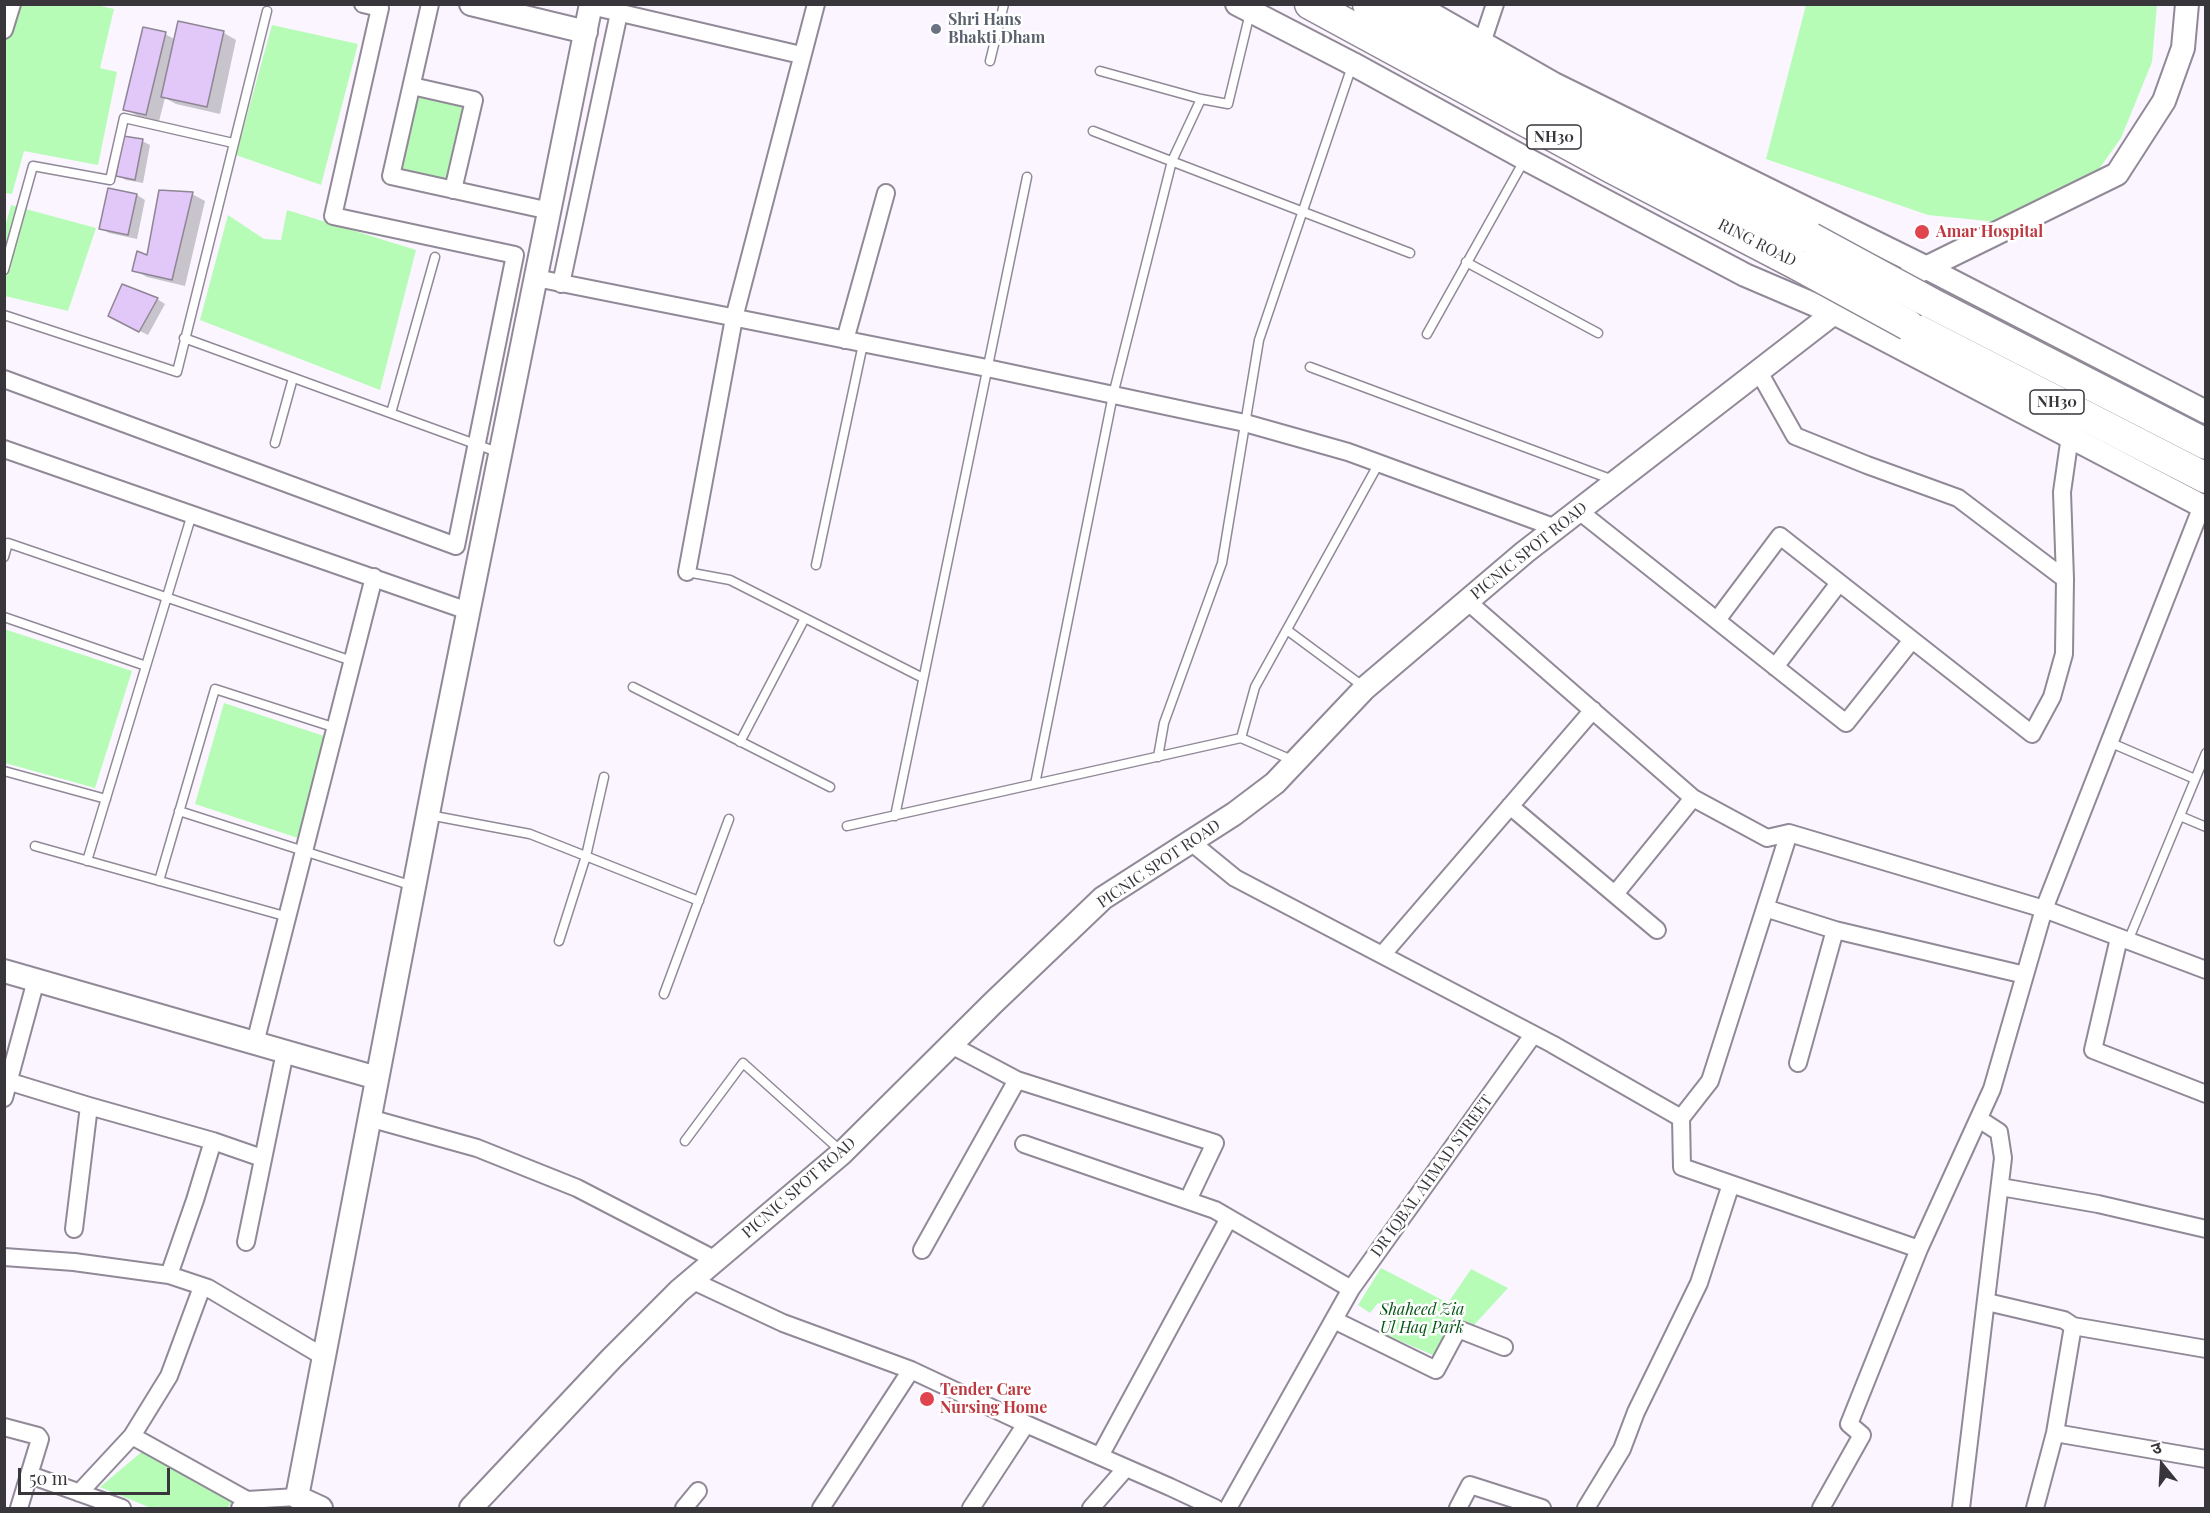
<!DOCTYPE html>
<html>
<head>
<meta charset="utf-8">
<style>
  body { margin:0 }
  #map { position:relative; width:2210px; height:1513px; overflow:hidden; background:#faf5ff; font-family:"Playfair Display","Noto Sans Devanagari",serif }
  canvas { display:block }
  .frame { position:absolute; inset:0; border:6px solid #38353b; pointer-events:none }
  .north { position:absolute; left:2132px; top:1435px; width:60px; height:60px; -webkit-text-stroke:4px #fff; paint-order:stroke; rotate:342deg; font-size:16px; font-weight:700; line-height:24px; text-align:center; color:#38353b }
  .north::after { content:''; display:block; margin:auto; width:21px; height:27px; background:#38353b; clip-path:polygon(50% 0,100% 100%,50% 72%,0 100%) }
  .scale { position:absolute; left:18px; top:1468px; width:152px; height:27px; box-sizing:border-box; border:3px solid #38353b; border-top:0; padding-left:8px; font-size:18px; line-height:21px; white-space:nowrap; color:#38353b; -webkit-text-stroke:4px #fff; paint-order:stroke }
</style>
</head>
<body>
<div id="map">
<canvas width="2210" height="1513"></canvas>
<div class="frame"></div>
<div class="north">उ</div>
<div class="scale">50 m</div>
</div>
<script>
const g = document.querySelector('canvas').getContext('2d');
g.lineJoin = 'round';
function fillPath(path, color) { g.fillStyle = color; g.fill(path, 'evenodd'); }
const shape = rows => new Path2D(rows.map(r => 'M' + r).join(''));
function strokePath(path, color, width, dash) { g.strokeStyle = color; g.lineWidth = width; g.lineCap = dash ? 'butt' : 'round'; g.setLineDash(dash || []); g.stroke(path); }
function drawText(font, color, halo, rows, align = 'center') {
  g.font = font + ' "Playfair Display",serif'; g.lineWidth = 5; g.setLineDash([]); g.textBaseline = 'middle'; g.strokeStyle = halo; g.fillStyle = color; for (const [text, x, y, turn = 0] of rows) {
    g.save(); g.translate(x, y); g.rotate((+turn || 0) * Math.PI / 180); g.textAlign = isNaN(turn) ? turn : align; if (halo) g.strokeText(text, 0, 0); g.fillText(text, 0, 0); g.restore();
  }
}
const green = shape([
  [16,5,96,5,114,9,100,68,117,72,98,165,24,151,12,194,5,193,5,42],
  [1806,5,2157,5,2152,62,2121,138,2092,179,1997,222,1928,215,1766,159],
  [272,25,358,44,321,185,236,155],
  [415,94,465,105,448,182,397,171],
  [11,205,96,228,68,311,5,296,5,227],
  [287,210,416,250,380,390,200,320,228,215,264,239,281,240],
  [4,629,132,671,95,788,5,763],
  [224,703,324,736,298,838,195,804],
  [1381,1268,1448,1303,1471,1269,1508,1288,1474,1325,1454,1316,1435,1356,1380,1332,1392,1311,1378,1303,1370,1313,1358,1305],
  [145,1449,233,1501,227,1508,151,1508,100,1487]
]);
const shadow = shape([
  [224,33,236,40,220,114,176,104,165,98,159,121,138,116,125,109,165,34,176,40],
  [142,141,150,145,143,183,126,180,117,175],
  [109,189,137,195,145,200,137,239,109,233,101,228],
  [192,194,205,201,185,286,147,277,134,270,149,257],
  [157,299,165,304,148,335,118,320]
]);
const building = shape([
  [178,21,224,31,207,107,161,97,178,21],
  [143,27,166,32,146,115,123,110,143,27],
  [123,136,143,139,135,180,116,176,123,136],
  [108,188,137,194,128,235,99,229,108,188],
  [159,190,193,192,172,280,132,271,137,251,147,255,159,190],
  [122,284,158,298,139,332,108,316,122,284]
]);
const lane = shape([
  [990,61,1004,4],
  [1100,71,1201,99,1228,104,1250,13],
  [1093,131,1410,253],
  [1466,262,1598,333],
  [4,270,33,166,110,180,124,118,233,143],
  [4,315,177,372,267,11],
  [1427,334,1525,159],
  [184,338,500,453],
  [1310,367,1613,480],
  [391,413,435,257],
  [275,443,293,378],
  [4,557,8,543,352,661],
  [816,565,863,344],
  [687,572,730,580,923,678],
  [4,617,146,666],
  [1287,630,1364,687],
  [633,687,830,787],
  [1241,738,1255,687,1379,463],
  [740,742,805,618],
  [2109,742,2195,779],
  [1158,757,1164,723,1222,563,1259,340,1352,66],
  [4,771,106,799],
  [1035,784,1113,395,1172,161,1201,99],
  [179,811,413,886],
  [429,815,530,834,699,901],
  [895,816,1027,177],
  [2180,816,2206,827],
  [847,826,1241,738,1292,760],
  [35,846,288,917],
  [87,861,192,514],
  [159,881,215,689,336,728],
  [559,941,586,856,604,777],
  [2128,941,2206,753],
  [664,994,729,819],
  [685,1141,743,1063,842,1152]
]);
const street = shape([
  [430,4,391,176,550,211],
  [591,6,801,55],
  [4,30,12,4],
  [1482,43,1495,4],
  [412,86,474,100,453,190],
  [536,278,987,368,1245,423,1348,452,1556,528],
  [561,284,619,13],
  [845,340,886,193],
  [1759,372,1795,436,1867,465,1958,498,2065,579],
  [4,379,456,546,515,255,333,216,380,8,363,4],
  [4,449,468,611],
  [1579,511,1846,723,1912,640],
  [687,572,734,318,816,4],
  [1467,601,1693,798,1767,838,1789,833,2044,909,2206,970],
  [1717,620,1780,536,2032,734,2052,697,2064,654,2065,579,2062,492,2070,436],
  [1775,667,1839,583],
  [1510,806,1657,930],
  [1789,833,1710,1081,1681,1118,1682,1167,1919,1249],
  [1191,842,1235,878,1552,1044,1681,1118],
  [1615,894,1693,798],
  [1765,908,1835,930],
  [2119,938,2093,1050,2206,1094],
  [1382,955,1593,710],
  [255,1043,374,577],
  [951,1045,1017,1080],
  [1798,1063,1835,930,2025,975],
  [4,1080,89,1106,213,1141,262,1158],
  [4,1098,36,980],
  [369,1118,477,1148,577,1188,716,1260],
  [1024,1144,1215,1210,1351,1289],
  [2001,1187,2098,1204,2206,1229],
  [74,1229,89,1106],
  [246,1242,285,1052],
  [922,1250,1017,1080,1215,1143,1188,1200],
  [4,1257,74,1262,169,1275,208,1288,324,1357],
  [169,1275,195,1200,213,1141],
  [691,1280,783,1323,911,1370,1026,1424,1170,1487,1215,1508],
  [1987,1302,2064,1320,2073,1326,2055,1433,2035,1508],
  [1334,1320,1436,1370,1458,1329,1504,1347],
  [2073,1326,2206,1349],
  [4,1427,38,1436,40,1439,19,1508],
  [2055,1433,2206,1459],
  [132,1436,247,1500],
  [1100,1456,1229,1218],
  [30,1475,122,1508],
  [79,1493,132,1436,169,1376,202,1287],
  [240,1508,247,1500,297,1497],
  [684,1508,698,1491],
  [821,1508,911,1370],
  [971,1508,1026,1424],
  [1091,1508,1126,1468],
  [1228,1508,1351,1289,1533,1035],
  [1458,1508,1470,1485,1542,1508],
  [1586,1508,1622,1449,1636,1412,1699,1283,1731,1184],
  [1821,1508,1862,1435,1849,1424,1919,1249,1992,1089,2044,909,2202,506],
  [1961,1508,2003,1158,1999,1132,1979,1119]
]);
const secondary = shape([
  [471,4,586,32],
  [1237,4,1353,64,1526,159,1745,275,1834,313,2206,508],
  [1414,4,1554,84,1925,267,2206,412],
  [4,971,377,1078],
  [321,1508,297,1497,437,767,591,4],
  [471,1508,611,1359,679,1291,842,1153,992,1004,1103,898,1234,814,1275,783,1365,688,1525,552,1834,313,2117,174,2164,101,2183,48,2187,4]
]);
const highway = shape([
  [1310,4,1612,168,1800,266],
  [1368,4,1615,139,1811,238],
  [1929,302,2206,444],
  [1908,325,2206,478]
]);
const highwayBridge = shape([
  [1811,238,1929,302],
  [1800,266,1908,325]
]);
const markers = [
  [936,29,6,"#6b7280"],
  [1922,232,8,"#e0444e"],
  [927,1399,8,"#e0444e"]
];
const shields = [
  [1554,137,54],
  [2057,402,54]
];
const shieldNames = [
  ["NH30",1554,137],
  ["NH30",2057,402]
];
const worshipNames = [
  ["Shri Hans",948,20],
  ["Bhakti Dham",948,38]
];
const healthNames = [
  ["Amar Hospital",1936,232],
  ["Tender Care",940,1390],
  ["Nursing Home",940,1408]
];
const streetNames = [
  ["RING ROAD",1757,243,27],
  ["PICNIC SPOT ROAD",1529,551,-39],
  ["PICNIC SPOT ROAD",1159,864,-34],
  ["DR IQBAL AHMAD STREET",1432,1176,-54],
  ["PICNIC SPOT ROAD",799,1188,-41]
];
const parkNames = [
  ["Shaheed Zia",1422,1310],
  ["Ul Haq Park",1422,1328]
];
fillPath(green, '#b6fcb7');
fillPath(shadow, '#0003');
fillPath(building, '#e2c7f9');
strokePath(building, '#8e8694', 1.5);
strokePath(lane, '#918997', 11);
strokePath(street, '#918997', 20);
strokePath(secondary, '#918997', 26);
strokePath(highway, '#918997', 33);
strokePath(lane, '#fff', 8);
strokePath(street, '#fff', 16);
strokePath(secondary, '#fff', 22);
strokePath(highway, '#fff', 30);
strokePath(highwayBridge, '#918997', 33, []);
strokePath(highwayBridge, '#fff', 30);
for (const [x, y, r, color] of markers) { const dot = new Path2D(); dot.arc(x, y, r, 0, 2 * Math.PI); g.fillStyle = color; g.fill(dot); strokePath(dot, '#fff', 2); }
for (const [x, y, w] of shields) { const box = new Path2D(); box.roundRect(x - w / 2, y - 12, w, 24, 4.5); g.fillStyle = '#fff'; g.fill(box); strokePath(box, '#38353b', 1.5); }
drawText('bold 15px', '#38353b', null, shieldNames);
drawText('bold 16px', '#5b616d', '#fff', worshipNames, 'left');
drawText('bold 16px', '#be3a42', '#fff', healthNames, 'left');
drawText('16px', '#38353b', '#fff', streetNames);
drawText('italic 16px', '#045613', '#fff', parkNames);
</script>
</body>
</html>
